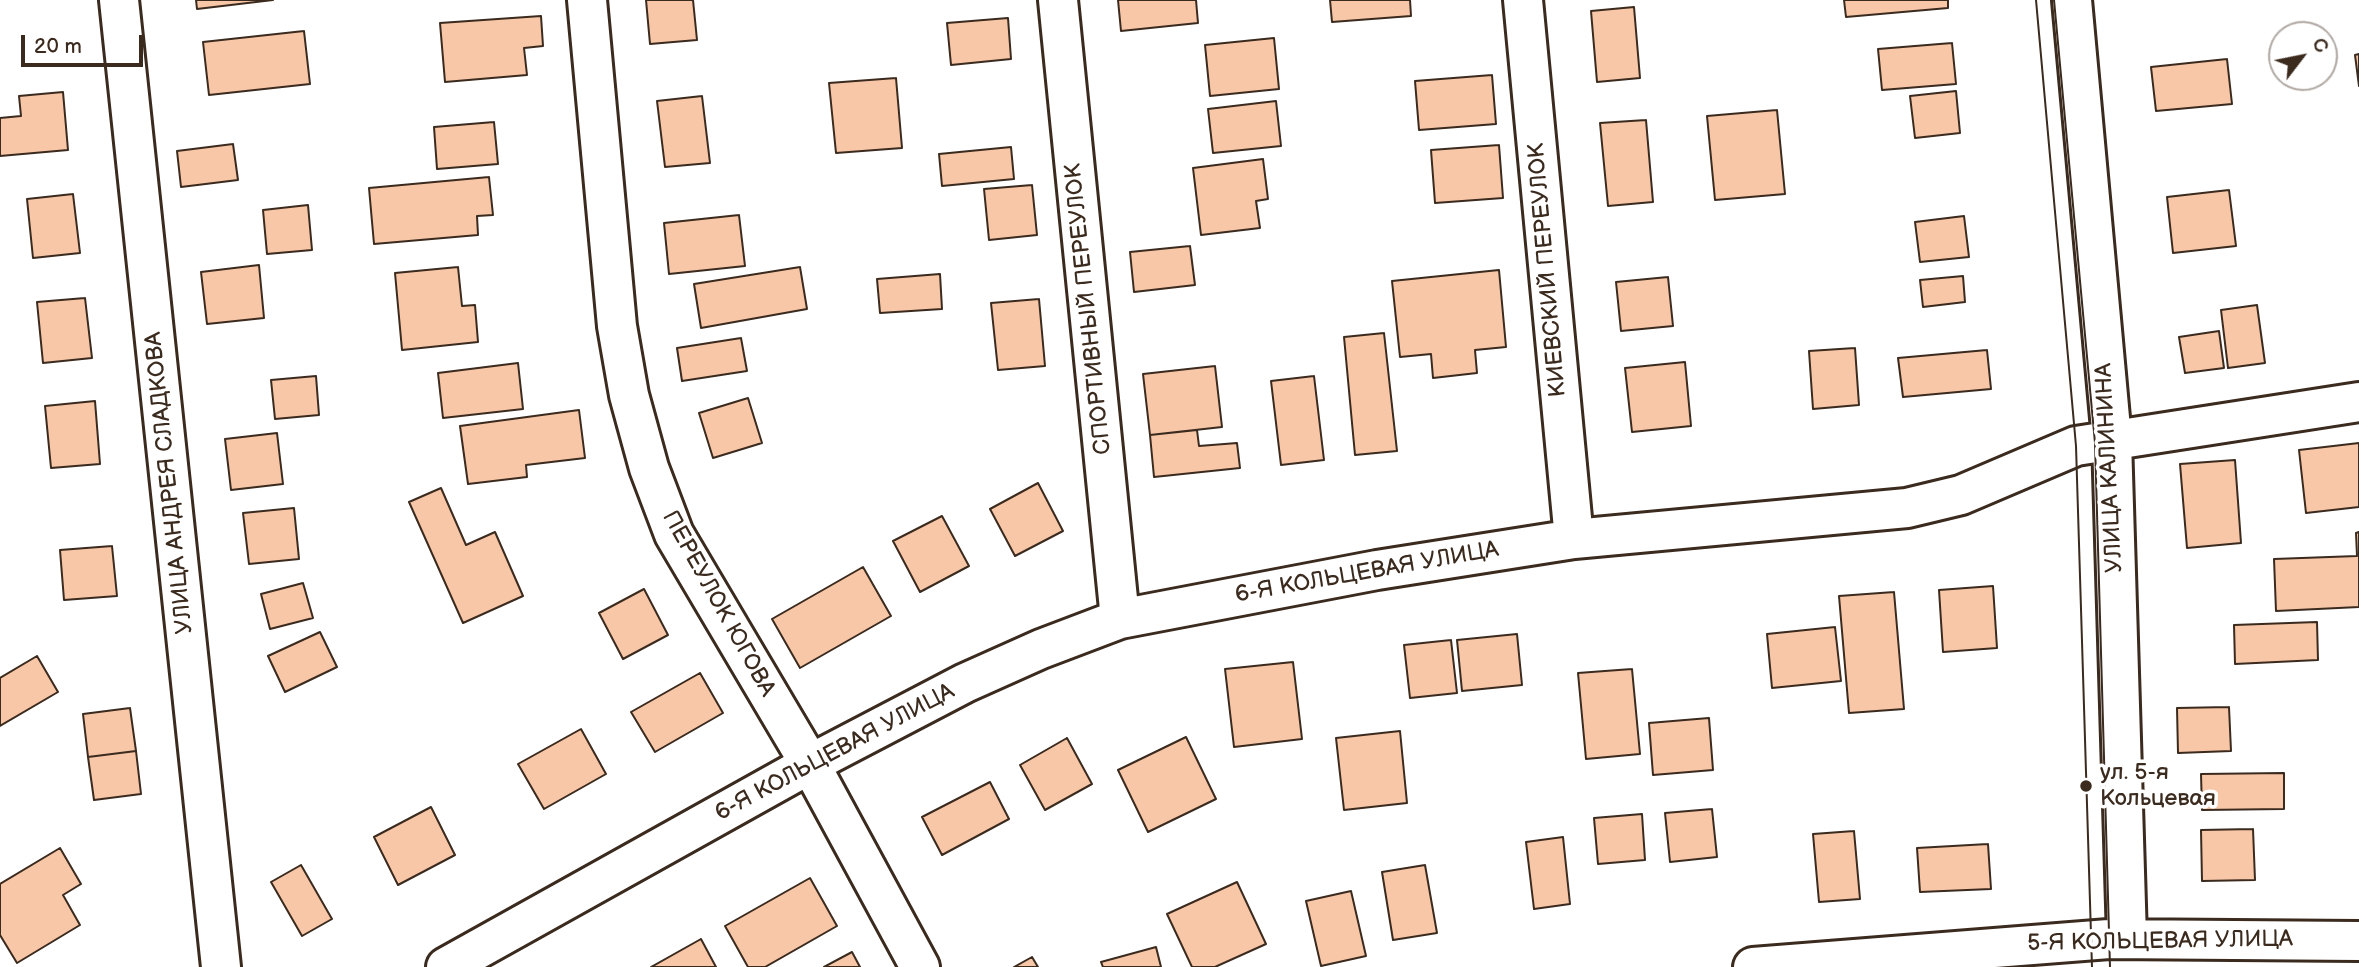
<!DOCTYPE html>
<html>
<head>
<meta charset="utf-8">
<style>
  body { margin:0 }
  #map { position:relative; width:2359px; height:967px; overflow:hidden; background:#fff; font-family:"Balsamiq Sans",sans-serif }
  canvas { display:block }
  .north { position:absolute; left:2268px; top:21px; width:70px; height:70px; box-sizing:border-box; background:#fff; border:2px solid #b1aaa5; border-radius:50%; rotate:58deg; font-size:19px; font-weight:700; line-height:28px; text-align:center; color:#3b2a1e }
  .north::after { content:''; display:block; margin:auto; width:24px; height:32px; background:#3b2a1e; clip-path:polygon(50% 0,100% 100%,50% 72%,0 100%) }
  .scale { position:absolute; left:21px; top:35px; width:122px; height:32px; box-sizing:border-box; border:4px solid #3b2a1e; border-top:0; padding-left:9px; font-size:21px; line-height:24px; white-space:nowrap; color:#3b2a1e; -webkit-text-stroke:5px #fff; paint-order:stroke }
</style>
</head>
<body>
<div id="map">
<canvas width="2359" height="967"></canvas>
<div class="north">С</div>
<div class="scale">20 m</div>
</div>
<script>
const g = document.querySelector('canvas').getContext('2d');
g.lineJoin = 'round';
function fillPath(path, color) { g.fillStyle = color; g.fill(path, 'evenodd'); }
const shape = rows => new Path2D(rows.map(r => 'M' + r).join(''));
function strokePath(path, color, width, dash) { g.strokeStyle = color; g.lineWidth = width; g.lineCap = dash ? 'butt' : 'round'; g.setLineDash(dash || []); g.stroke(path); }
function drawText(font, color, halo, rows, align = 'center') {
  g.font = font + ' "Balsamiq Sans",sans-serif'; g.lineWidth = 7; g.setLineDash([]); g.textBaseline = 'middle'; g.strokeStyle = halo; g.fillStyle = color; for (const [text, x, y, turn = 0] of rows) {
    g.save(); g.translate(x, y); g.rotate((+turn || 0) * Math.PI / 180); g.textAlign = isNaN(turn) ? turn : align; if (halo) g.strokeText(text, 0, 0); g.fillText(text, 0, 0); g.restore();
  }
}
const building = shape([
  [196,0,273,0,197,9,196,0],
  [646,0,693,0,697,40,650,44,646,0],
  [1118,0,1196,0,1198,23,1121,31,1118,0],
  [1330,0,1410,0,1411,16,1332,22,1330,0],
  [1844,0,1948,0,1948,8,1846,17,1844,0],
  [1634,7,1640,78,1597,82,1591,11,1634,7],
  [541,16,543,46,524,48,527,75,445,82,440,23,541,16],
  [1008,18,1011,59,951,65,947,23,1008,18],
  [304,31,310,84,209,95,203,42,304,31],
  [1274,38,1279,89,1210,96,1205,45,1274,38],
  [1952,43,1956,84,1882,90,1878,49,1952,43],
  [2359,54,2359,86,2355,55,2359,54],
  [2227,59,2232,104,2156,111,2151,67,2227,59],
  [1492,75,1496,124,1419,130,1415,81,1492,75],
  [896,78,902,148,836,153,829,83,896,78],
  [1956,91,1960,133,1915,138,1910,96,1956,91],
  [63,92,68,150,0,156,0,118,21,116,19,96,63,92],
  [702,96,710,163,665,167,657,101,702,96],
  [1276,101,1281,146,1213,153,1208,109,1276,101],
  [1777,110,1785,194,1715,200,1707,116,1777,110],
  [1646,120,1653,202,1608,206,1600,123,1646,120],
  [494,122,498,164,437,169,434,127,494,122],
  [233,144,238,180,181,187,177,151,233,144],
  [1499,145,1503,198,1435,203,1431,150,1499,145],
  [1011,147,1014,179,942,186,939,154,1011,147],
  [1263,159,1268,199,1256,201,1260,228,1201,235,1193,168,1263,159],
  [489,177,493,215,477,216,478,235,374,244,369,188,489,177],
  [1032,185,1037,235,989,240,984,189,1032,185],
  [2229,190,2236,246,2173,253,2167,197,2229,190],
  [73,194,80,253,33,258,27,199,73,194],
  [308,205,312,250,267,254,263,210,308,205],
  [739,215,745,266,669,274,664,223,739,215],
  [1964,216,1969,257,1920,262,1915,222,1964,216],
  [1190,246,1195,285,1134,292,1130,252,1190,246],
  [259,265,264,318,207,324,201,272,259,265],
  [458,267,462,306,475,305,478,342,402,350,395,273,458,267],
  [800,267,807,309,701,328,694,284,800,267],
  [1499,270,1506,347,1475,350,1477,373,1433,378,1431,354,1400,357,1392,281,1499,270],
  [940,274,942,309,880,313,877,279,940,274],
  [1963,276,1965,302,1923,307,1920,280,1963,276],
  [1668,277,1673,326,1621,331,1616,282,1668,277],
  [85,298,92,358,43,363,37,302,85,298],
  [1039,299,1045,366,998,370,991,303,1039,299],
  [2257,305,2265,363,2228,368,2221,310,2257,305],
  [2219,331,2224,368,2185,373,2179,337,2219,331],
  [1384,333,1397,451,1355,455,1344,337,1384,333],
  [741,338,747,371,682,381,677,348,741,338],
  [1855,348,1859,405,1813,409,1809,351,1855,348],
  [1987,350,1991,389,1903,397,1898,358,1987,350],
  [1685,362,1691,426,1632,432,1625,368,1685,362],
  [518,363,523,409,443,418,438,373,518,363],
  [1215,366,1222,427,1150,435,1143,374,1215,366],
  [316,376,319,415,275,419,271,380,316,376],
  [1314,376,1324,460,1281,465,1271,381,1314,376],
  [748,398,762,443,713,458,699,413,748,398],
  [95,401,100,464,51,468,45,406,95,401],
  [579,410,585,458,526,465,527,477,468,484,460,426,579,410],
  [1197,430,1199,446,1237,443,1240,468,1154,477,1150,435,1197,430],
  [277,433,283,484,231,490,225,439,277,433],
  [2359,443,2359,507,2306,513,2299,450,2359,443],
  [2235,460,2241,543,2187,548,2180,464,2235,460],
  [1038,483,1063,531,1015,556,990,509,1038,483],
  [441,488,466,545,495,532,523,596,463,623,409,502,441,488],
  [294,508,299,559,249,564,243,513,294,508],
  [942,516,969,566,920,592,893,541,942,516],
  [2359,532,2359,607,2276,611,2274,559,2357,556,2356,533,2359,532],
  [112,546,117,596,64,600,60,550,112,546],
  [863,567,891,616,800,668,772,619,863,567],
  [303,583,313,618,270,629,261,594,303,583],
  [1993,586,1997,648,1943,652,1939,590,1993,586],
  [644,589,668,635,623,659,599,613,644,589],
  [1894,592,1904,709,1849,713,1839,596,1894,592],
  [2317,622,2318,660,2235,664,2234,625,2317,622],
  [1835,627,1841,681,1772,688,1767,634,1835,627],
  [320,632,337,667,285,692,268,656,320,632],
  [1517,634,1522,685,1462,691,1457,640,1517,634],
  [1451,640,1457,693,1410,698,1404,645,1451,640],
  [37,656,58,692,0,726,0,678,37,656],
  [1293,662,1302,739,1234,747,1225,669,1293,662],
  [1632,669,1640,754,1586,759,1578,673,1632,669],
  [700,673,723,713,655,752,631,712,700,673],
  [2229,707,2231,751,2178,753,2177,708,2229,707],
  [130,708,136,751,88,757,83,714,130,708],
  [1709,718,1713,770,1653,775,1649,723,1709,718],
  [581,729,606,774,544,809,518,764,581,729],
  [1400,731,1407,803,1344,810,1336,738,1400,731],
  [1186,737,1216,799,1148,832,1118,770,1186,737],
  [1067,738,1092,784,1045,810,1020,765,1067,738],
  [136,751,141,794,94,800,88,757,136,751],
  [2284,773,2284,809,2202,810,2201,774,2284,773],
  [990,782,1009,819,942,855,922,817,990,782],
  [431,807,455,855,398,885,374,837,431,807],
  [1712,809,1717,857,1670,862,1665,813,1712,809],
  [1642,814,1645,860,1598,864,1594,818,1642,814],
  [2253,829,2255,880,2202,881,2201,830,2253,829],
  [1854,831,1860,899,1819,902,1813,834,1854,831],
  [1563,837,1570,904,1534,909,1526,842,1563,837],
  [1988,844,1991,889,1920,892,1917,848,1988,844],
  [60,848,81,884,63,895,80,925,17,963,0,935,0,884,60,848],
  [301,865,332,919,302,936,271,882,301,865],
  [1425,865,1437,933,1393,940,1382,872,1425,865],
  [810,878,837,926,765,967,748,967,725,926,810,878],
  [1237,882,1266,944,1215,967,1192,967,1167,914,1237,882],
  [1351,891,1366,956,1321,966,1306,901,1351,891],
  [701,939,716,967,651,967,701,939],
  [1156,947,1161,967,1103,967,1101,962,1156,947],
  [852,952,860,967,824,967,852,952],
  [1032,957,1038,967,1014,967,1032,957]
]);
const street = shape([
  [119,0,221,967],
  [587,0,617,326,629,395,649,468,674,534,810,764,920,967],
  [1058,0,1120,619],
  [1523,0,1574,539],
  [2072,0,2112,440,2127,938],
  [446,967,810,764,965,683,1041,649,1120,619,1377,570,1574,539,1907,508,1961,495,2076,446,2359,402],
  [1753,967,2109,939,2359,941]
]);
const tram = shape([
  [2036,0,2076,446,2092,967],
  [2054,0,2095,443,2110,967]
]);
const markers = [
  [2086,786,7,"#3b2a1e"]
];
const streetNames = [
  ["КИЕВСКИЙ ПЕРЕУЛОК",1548,270,-95],
  ["СПОРТИВНЫЙ ПЕРЕУЛОК",1089,309,-96],
  ["УЛИЦА КАЛИНИНА",2110,468,-93],
  ["УЛИЦА АНДРЕЯ СЛАДКОВА",170,483,-96],
  ["6-Я КОЛЬЦЕВАЯ УЛИЦА",1367,573,-10],
  ["ПЕРЕУЛОК ЮГОВА",718,604,61],
  ["6-Я КОЛЬЦЕВАЯ УЛИЦА",835,753,-28],
  ["5-Я КОЛЬЦЕВАЯ УЛИЦА",2160,942,-1]
];
const poiNames = [
  ["ул. 5-я",2100,773],
  ["Кольцевая",2100,799]
];
fillPath(building, '#f8c7a8');
strokePath(building, '#3b2a1e', 2);
strokePath(street, '#3b2a1e', 44);
strokePath(street, '#fff', 38);
strokePath(tram, '#3b2a1e', 2);
for (const [x, y, r, color] of markers) { const dot = new Path2D(); dot.arc(x, y, r, 0, 2 * Math.PI); g.fillStyle = color; g.fill(dot); strokePath(dot, '#fff', 2.5); }
drawText('23px', '#3b2a1e', '#fff', streetNames);
drawText('23px', '#3b2a1e', '#fff', poiNames, 'left');
</script>
</body>
</html>
